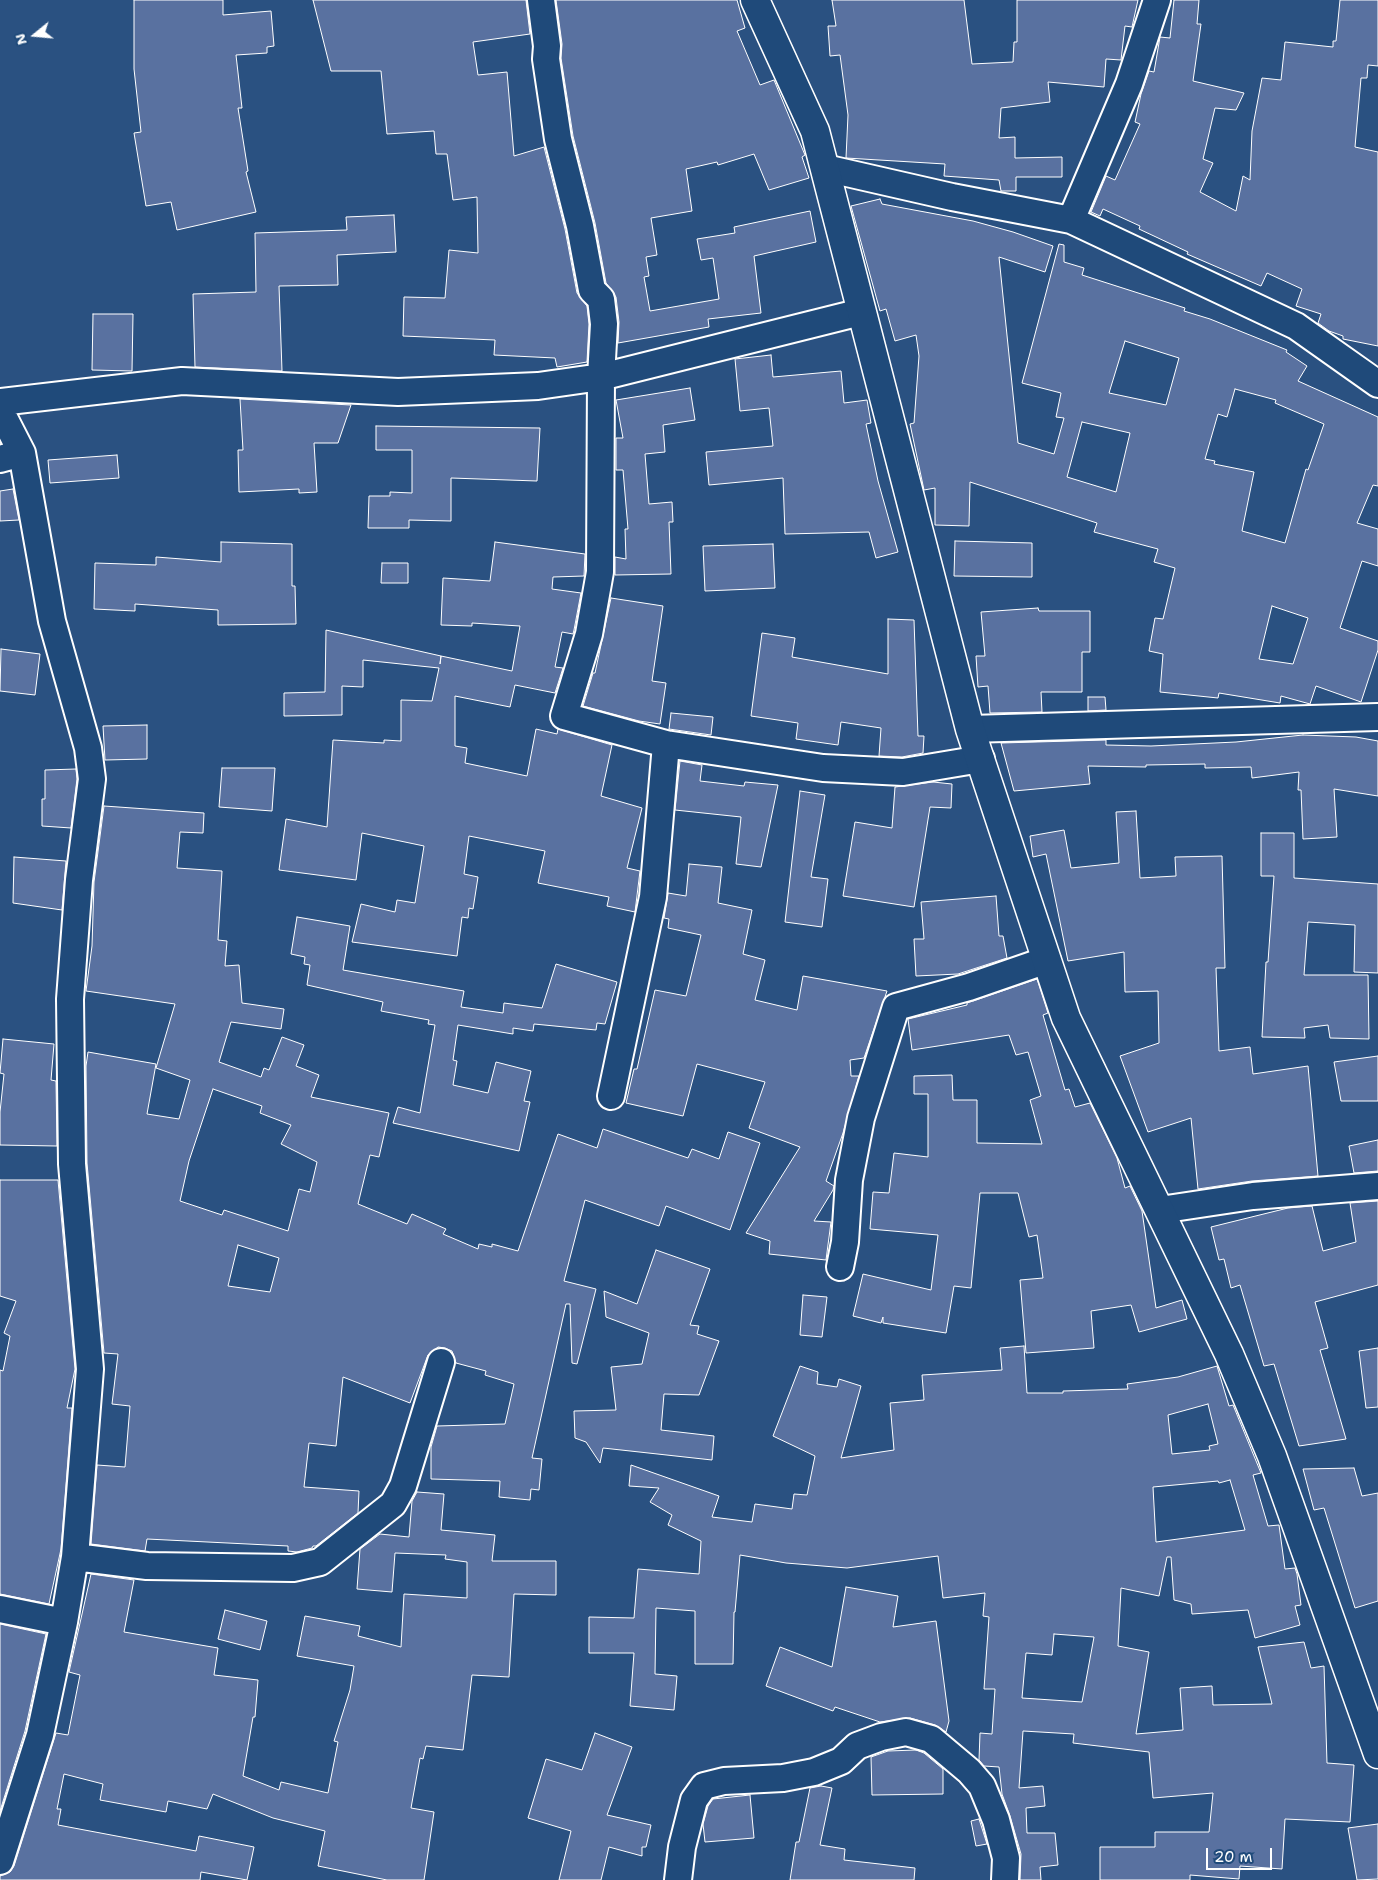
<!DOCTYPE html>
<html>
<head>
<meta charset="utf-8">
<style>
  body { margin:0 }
  #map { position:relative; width:1378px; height:1880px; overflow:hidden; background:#2a5181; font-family:"Shantell Sans",sans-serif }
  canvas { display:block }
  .north { position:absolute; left:10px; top:10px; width:50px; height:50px; -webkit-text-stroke:4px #1f4a7a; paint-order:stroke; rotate:253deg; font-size:14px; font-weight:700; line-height:20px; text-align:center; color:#fff }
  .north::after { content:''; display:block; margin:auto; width:18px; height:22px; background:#fff; clip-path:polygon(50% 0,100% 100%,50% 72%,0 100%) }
  .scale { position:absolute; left:1206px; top:1848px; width:66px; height:22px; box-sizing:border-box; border:2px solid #fff; border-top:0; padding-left:6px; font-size:15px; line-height:18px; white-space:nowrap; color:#fff; -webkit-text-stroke:4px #1f4a7a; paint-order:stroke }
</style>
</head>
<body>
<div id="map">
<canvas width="1378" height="1880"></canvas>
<div class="north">N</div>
<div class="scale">20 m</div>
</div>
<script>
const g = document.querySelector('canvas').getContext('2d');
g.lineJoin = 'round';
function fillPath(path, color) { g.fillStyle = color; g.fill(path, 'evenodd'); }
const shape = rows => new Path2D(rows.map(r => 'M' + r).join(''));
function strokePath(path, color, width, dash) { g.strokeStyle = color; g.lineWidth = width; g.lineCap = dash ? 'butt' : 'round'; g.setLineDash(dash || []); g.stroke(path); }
const building = shape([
  [134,0,223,0,223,15,271,11,274,46,267,47,267,53,236,55,242,108,238,108,248,171,246,172,256,212,177,230,171,202,146,206,134,133,141,132,134,69,134,0],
  [313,0,526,0,530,34,473,42,478,75,507,72,514,156,544,147,565,229,577,293,587,306,589,324,587,362,557,367,555,358,494,355,495,340,403,336,404,297,445,298,449,250,478,253,477,197,453,200,447,154,436,154,434,131,387,134,381,71,331,71,313,0],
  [556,0,737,0,745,28,737,31,760,85,774,80,805,155,802,157,809,178,769,190,754,154,718,165,717,162,686,169,692,211,651,218,657,255,646,257,649,276,644,277,650,311,719,299,713,258,701,260,697,239,735,233,734,227,810,211,816,242,754,256,761,313,708,319,709,327,618,343,619,322,616,297,606,283,595,223,573,136,561,58,562,44,556,0],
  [832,0,964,0,972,64,1013,62,1014,42,1017,42,1017,0,1138,0,1132,27,1125,26,1121,60,1106,59,1104,87,1048,82,1050,102,1001,108,999,138,1015,137,1015,158,1062,157,1062,177,1016,177,1016,191,1001,191,999,180,944,176,945,164,846,158,848,115,840,55,830,56,828,26,836,26,832,0],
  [1174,0,1199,0,1197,24,1201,24,1193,81,1244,93,1236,110,1215,108,1203,159,1213,163,1200,192,1236,211,1243,176,1250,180,1252,131,1262,78,1281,80,1285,42,1333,47,1333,41,1336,41,1340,0,1378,0,1378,66,1368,65,1367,78,1361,78,1355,147,1378,152,1378,346,1343,339,1343,336,1329,331,1318,323,1321,314,1296,306,1302,289,1267,273,1261,286,1187,254,1188,252,1139,229,1140,226,1103,209,1100,216,1091,212,1106,176,1115,180,1140,124,1135,122,1141,94,1149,71,1154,72,1160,37,1170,38,1174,0],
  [880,199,882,204,973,221,1013,232,1053,246,1045,272,999,257,1018,443,1054,454,1064,418,1056,417,1061,393,1022,383,1059,244,1064,245,1064,262,1084,268,1082,275,1185,308,1184,311,1210,319,1287,350,1286,352,1307,366,1298,381,1378,417,1378,486,1373,485,1357,523,1378,529,1378,566,1362,561,1340,628,1378,641,1378,650,1361,702,1316,686,1310,704,1281,696,1280,703,1219,693,1218,698,1160,692,1163,654,1149,651,1155,618,1163,619,1175,568,1154,562,1158,549,1094,532,1097,523,970,482,969,526,935,525,935,488,924,490,910,424,914,423,919,356,916,335,895,341,886,309,880,311,851,206,880,199],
  [1125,341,1179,358,1166,405,1109,393,1125,341],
  [1235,389,1276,400,1275,403,1324,424,1308,470,1306,469,1285,543,1242,531,1254,472,1214,464,1215,461,1205,459,1218,414,1227,417,1235,389],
  [1082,422,1130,433,1116,492,1067,477,1082,422],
  [1272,606,1308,618,1293,664,1259,659,1272,606],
  [394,215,396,252,337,255,338,285,279,286,282,371,195,367,193,294,256,292,255,233,347,230,346,217,394,215],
  [93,314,133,314,132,371,92,370,93,314],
  [771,355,773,377,841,371,844,403,867,400,871,423,866,424,878,481,898,552,876,558,869,532,785,534,783,478,709,485,706,452,773,446,769,408,740,411,735,359,771,355],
  [690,388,695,420,663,425,665,452,645,454,649,504,672,502,673,522,669,522,671,574,615,575,615,557,626,559,625,529,628,529,623,470,616,470,616,438,623,438,616,400,690,388],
  [240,399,351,405,338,443,314,443,317,492,299,493,299,489,239,492,238,450,243,450,240,399],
  [376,426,540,428,537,481,451,478,451,521,409,520,409,528,368,528,369,496,390,496,390,492,412,493,412,450,376,450,376,426],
  [117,455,119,478,50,483,48,460,117,455],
  [13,489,19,520,0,521,0,491,13,489],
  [955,541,1032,543,1032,577,954,576,955,541],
  [221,542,292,544,292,586,295,586,296,624,218,625,218,610,135,604,135,611,94,609,95,563,156,565,156,557,221,562,221,542],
  [495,542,585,554,584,576,553,577,552,589,581,593,574,630,573,634,562,632,555,667,563,668,555,693,515,685,510,707,455,696,455,746,467,748,465,763,527,776,536,729,557,734,558,729,612,745,601,796,642,808,627,868,640,871,635,912,607,906,609,897,538,883,545,851,469,836,464,874,478,877,473,909,469,908,468,918,462,917,457,956,352,942,361,904,395,912,397,900,415,903,424,846,362,833,356,880,279,870,286,819,327,827,333,740,384,743,384,740,401,741,401,700,432,701,439,668,363,660,363,687,342,686,342,715,284,716,284,693,325,692,326,630,441,656,440,664,441,656,512,671,520,626,472,623,472,626,441,625,443,578,490,581,495,542],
  [773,544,775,588,705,591,703,546,773,544],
  [382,563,408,563,408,583,381,583,382,563],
  [611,598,663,606,652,681,666,683,660,724,639,721,583,706,593,673,595,673,611,598],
  [1038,608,1039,611,1090,611,1090,652,1082,652,1082,692,1041,692,1042,712,990,713,988,686,978,687,976,656,985,656,981,612,1038,608],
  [888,619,914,620,918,736,924,736,923,753,902,757,879,756,881,728,841,722,838,745,796,739,798,723,751,716,762,633,795,638,792,657,888,674,888,619],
  [1,649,40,654,35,695,0,691,1,649],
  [1088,697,1105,697,1106,710,1088,711,1088,697],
  [671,713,713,717,711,735,669,729,671,713],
  [147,725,147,759,105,760,103,726,147,725],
  [1303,735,1356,737,1378,741,1378,796,1334,789,1337,837,1303,839,1301,790,1298,790,1299,772,1252,778,1251,767,1205,768,1205,764,1146,765,1146,767,1088,766,1090,784,1014,791,1001,743,1106,740,1106,745,1151,746,1236,742,1303,735],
  [680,761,702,765,700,781,744,786,745,782,778,785,761,867,736,864,741,817,675,810,680,761],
  [222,768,275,768,272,811,219,807,222,768],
  [76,769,77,779,71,828,42,826,42,799,45,799,45,770,76,769],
  [933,782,952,784,951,808,930,807,914,907,843,896,855,822,892,828,895,787,933,782],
  [800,791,825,795,811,877,828,879,822,927,785,922,800,791],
  [104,806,204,813,203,833,180,832,177,868,222,871,218,940,227,941,225,966,239,965,242,1003,284,1009,281,1029,231,1022,219,1062,261,1077,264,1068,269,1070,282,1037,304,1045,296,1066,319,1075,311,1097,389,1113,379,1157,370,1155,358,1204,407,1224,412,1214,446,1229,443,1234,478,1249,479,1244,492,1247,492,1244,518,1251,558,1134,597,1148,603,1129,688,1158,692,1149,719,1159,728,1132,760,1143,730,1230,666,1206,659,1226,585,1200,564,1281,596,1289,577,1364,572,1363,570,1304,566,1304,532,1458,542,1459,539,1490,531,1489,530,1500,499,1497,500,1481,431,1479,431,1447,437,1426,505,1424,514,1384,485,1375,486,1371,456,1363,452,1351,445,1348,438,1347,428,1355,410,1403,343,1377,336,1446,309,1443,304,1487,359,1491,358,1513,316,1546,313,1546,312,1548,297,1552,288,1551,288,1546,147,1539,145,1551,91,1544,97,1465,125,1467,130,1406,112,1404,118,1354,104,1353,87,1163,86,1066,88,1052,156,1064,147,1114,179,1119,190,1080,156,1068,175,1004,86,991,92,946,94,882,104,806],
  [213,1089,262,1106,260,1113,291,1125,281,1144,317,1162,310,1192,299,1189,288,1231,224,1210,222,1215,180,1201,189,1161,213,1089],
  [238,1245,279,1258,270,1292,228,1286,238,1245],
  [1136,811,1140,878,1176,876,1175,857,1222,856,1225,968,1216,968,1219,1051,1250,1047,1253,1074,1308,1066,1318,1176,1252,1181,1198,1189,1191,1118,1148,1132,1120,1056,1159,1043,1158,991,1125,992,1124,952,1068,961,1046,854,1033,857,1030,836,1064,830,1071,868,1119,863,1116,812,1136,811],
  [1261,833,1294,833,1294,878,1378,884,1378,973,1354,972,1355,925,1308,922,1304,975,1368,975,1369,1039,1330,1038,1328,1025,1304,1028,1305,1038,1262,1037,1266,962,1268,962,1274,876,1261,876,1261,833],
  [14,857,66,861,62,910,13,903,14,857],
  [689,864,722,867,718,903,752,910,743,954,765,960,755,1000,797,1010,803,976,887,991,864,1058,850,1060,851,1076,859,1076,843,1133,826,1181,834,1186,833,1190,814,1221,831,1222,826,1260,769,1254,770,1241,746,1233,800,1147,749,1128,765,1082,697,1064,683,1116,626,1103,634,1069,637,1069,655,990,686,996,701,935,668,928,669,919,664,918,668,893,686,896,689,864],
  [996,896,999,936,1003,936,1007,958,958,974,916,976,914,939,924,939,921,902,996,896],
  [297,917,350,926,343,970,464,991,461,1007,503,1013,504,1003,542,1008,556,964,617,982,605,1024,597,1023,596,1030,534,1024,533,1031,513,1028,513,1034,458,1025,453,1060,457,1061,453,1085,488,1093,496,1062,531,1071,524,1101,530,1102,519,1151,393,1123,398,1107,420,1113,435,1025,428,1024,429,1020,381,1011,383,1002,307,985,310,965,304,964,305,957,291,954,297,917],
  [1037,979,1048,1013,1043,1015,1065,1090,1069,1089,1075,1107,1090,1103,1117,1158,1125,1188,1130,1186,1142,1211,1156,1308,1182,1300,1187,1319,1139,1332,1131,1305,1091,1311,1094,1348,1026,1353,1020,1280,1043,1278,1037,1235,1029,1237,1018,1193,980,1193,971,1288,954,1286,946,1333,883,1323,883,1317,881,1323,853,1316,863,1274,931,1290,938,1235,870,1229,873,1192,889,1193,894,1153,928,1157,928,1094,914,1094,914,1076,952,1075,953,1100,977,1100,977,1143,1042,1144,1030,1100,1041,1096,1028,1052,1016,1055,1009,1035,912,1050,908,1019,967,1005,967,1003,1037,979],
  [3,1039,54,1044,51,1080,56,1081,57,1146,0,1145,0,1112,4,1074,0,1073,3,1039],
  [1378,1056,1378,1101,1341,1101,1334,1062,1378,1056],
  [1378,1140,1378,1171,1354,1173,1349,1146,1378,1140],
  [0,1180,58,1180,75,1369,67,1408,72,1408,61,1549,49,1604,0,1594,0,1370,3,1371,10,1336,4,1333,16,1301,0,1296,0,1180],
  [1378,1201,1378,1285,1315,1302,1328,1348,1320,1350,1346,1439,1299,1446,1274,1364,1264,1366,1240,1285,1231,1288,1224,1259,1219,1260,1211,1227,1288,1208,1312,1206,1323,1251,1356,1242,1350,1203,1378,1201],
  [656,1250,710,1269,690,1325,699,1326,697,1334,719,1341,699,1395,664,1394,661,1430,714,1436,712,1460,603,1448,600,1463,586,1442,575,1438,574,1411,616,1410,611,1367,642,1364,649,1333,606,1317,604,1291,637,1304,656,1250],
  [803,1295,827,1297,822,1337,800,1335,803,1295],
  [1024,1346,1027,1393,1063,1393,1063,1391,1128,1389,1127,1384,1178,1377,1217,1366,1229,1406,1233,1405,1261,1473,1253,1475,1268,1526,1279,1525,1285,1569,1295,1568,1297,1574,1301,1605,1295,1606,1300,1625,1255,1638,1248,1610,1192,1614,1191,1604,1174,1600,1171,1557,1167,1557,1159,1596,1121,1588,1118,1646,1149,1652,1136,1734,1183,1730,1180,1688,1212,1686,1213,1705,1272,1704,1258,1647,1304,1642,1311,1668,1324,1666,1327,1763,1354,1765,1350,1822,1285,1819,1282,1869,1240,1866,1239,1879,1190,1875,1190,1880,1100,1880,1100,1847,1155,1847,1155,1832,1209,1832,1213,1793,1153,1798,1149,1752,1073,1743,1074,1734,1023,1731,1019,1788,1043,1786,1045,1806,1026,1808,1027,1833,1055,1833,1058,1865,1040,1867,1041,1880,1020,1880,1021,1854,1010,1816,1002,1794,999,1767,984,1766,979,1760,980,1733,992,1734,995,1689,984,1689,989,1617,983,1616,985,1593,943,1598,938,1556,847,1568,786,1563,740,1555,735,1612,734,1612,733,1664,695,1664,695,1611,656,1608,655,1674,677,1676,674,1710,630,1706,634,1653,589,1653,589,1617,634,1618,638,1569,699,1574,701,1541,668,1525,672,1515,650,1502,659,1488,629,1486,631,1465,719,1496,712,1517,752,1522,755,1504,792,1509,794,1494,807,1495,815,1456,773,1436,800,1366,818,1372,817,1384,837,1387,839,1379,861,1386,841,1458,894,1450,890,1403,924,1400,922,1375,1002,1370,1000,1348,1024,1346],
  [1208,1404,1218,1444,1209,1446,1210,1450,1172,1454,1168,1415,1208,1404],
  [1230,1480,1245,1530,1156,1542,1153,1487,1218,1481,1219,1483,1230,1480],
  [1054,1634,1094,1637,1082,1702,1022,1698,1026,1653,1052,1655,1054,1634],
  [1378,1348,1378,1407,1366,1408,1359,1351,1378,1348],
  [1354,1468,1362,1496,1378,1493,1378,1601,1355,1608,1324,1508,1314,1510,1303,1469,1354,1468],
  [417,1492,444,1494,441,1530,495,1535,492,1561,556,1561,556,1595,514,1594,509,1677,472,1675,463,1750,426,1746,423,1759,420,1758,411,1808,434,1812,424,1880,387,1880,318,1866,325,1831,273,1818,213,1794,207,1809,168,1801,166,1812,100,1800,103,1784,64,1774,57,1809,61,1809,58,1825,196,1851,199,1836,254,1847,247,1880,201,1872,200,1880,0,1880,0,1876,10,1872,14,1866,56,1733,68,1735,80,1675,69,1672,91,1574,134,1580,124,1632,218,1648,214,1675,258,1680,255,1717,253,1717,243,1776,279,1790,281,1782,328,1793,338,1742,334,1741,350,1690,354,1666,297,1656,305,1616,360,1626,358,1636,401,1647,404,1594,467,1598,467,1562,445,1559,446,1555,395,1553,392,1592,357,1589,360,1549,380,1534,409,1537,412,1501,417,1492],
  [846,1587,898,1596,893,1627,936,1621,949,1721,946,1732,935,1725,910,1718,880,1722,835,1707,833,1711,766,1686,780,1647,832,1667,846,1587],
  [225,1610,267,1621,260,1650,218,1639,225,1610],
  [0,1624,46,1634,25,1731,0,1811,0,1624],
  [595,1733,632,1747,607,1815,651,1825,646,1847,642,1847,642,1856,609,1847,601,1880,559,1880,571,1831,528,1818,546,1759,582,1770,595,1733],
  [916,1750,924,1753,943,1769,943,1794,872,1795,871,1757,888,1751,916,1750],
  [821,1786,832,1788,820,1845,845,1849,844,1860,915,1868,914,1880,790,1880,796,1842,799,1842,810,1788,821,1786],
  [750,1795,754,1838,705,1842,703,1824,708,1806,713,1799,750,1795],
  [979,1819,987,1844,976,1846,971,1821,979,1819],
  [1378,1824,1378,1879,1357,1880,1348,1828,1378,1824]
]);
const street = shape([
  [541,0,547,46,546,59,558,139,580,226,592,290,601,299,604,324,601,377,600,572,589,634,564,716,666,744,823,768,903,772,981,759],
  [825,168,952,197,1071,220,1296,326,1378,384],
  [1071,220,1129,84,1157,0],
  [0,402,182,381,398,392,538,386,601,377,861,312],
  [0,410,22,453,52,621,88,748,92,779,79,880,70,999,72,1164,90,1369,75,1557,64,1622,40,1735,0,1861],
  [0,459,22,453],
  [970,729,1378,717],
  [611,1096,653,897,666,744],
  [1160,1210,1253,1196,1378,1186],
  [840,1267,845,1242,849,1180,861,1118,896,1007,969,987,1047,960],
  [75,1557,147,1566,293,1568,320,1562,393,1504,403,1486,441,1362],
  [0,1609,64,1622],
  [678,1880,682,1847,694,1800,704,1786,724,1781,783,1778,814,1772,841,1761,857,1746,881,1737,906,1732,931,1739,969,1771,982,1786,996,1820,1006,1858,1005,1880]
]);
const primary = shape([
  [755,0,815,131,970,729,1066,1018,1229,1354,1272,1456,1378,1754]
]);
fillPath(building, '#5971a0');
strokePath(building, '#fff', 1);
strokePath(street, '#fff', 30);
strokePath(primary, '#fff', 31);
strokePath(street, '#1f4a7a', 26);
strokePath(primary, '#1f4a7a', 28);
</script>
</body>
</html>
